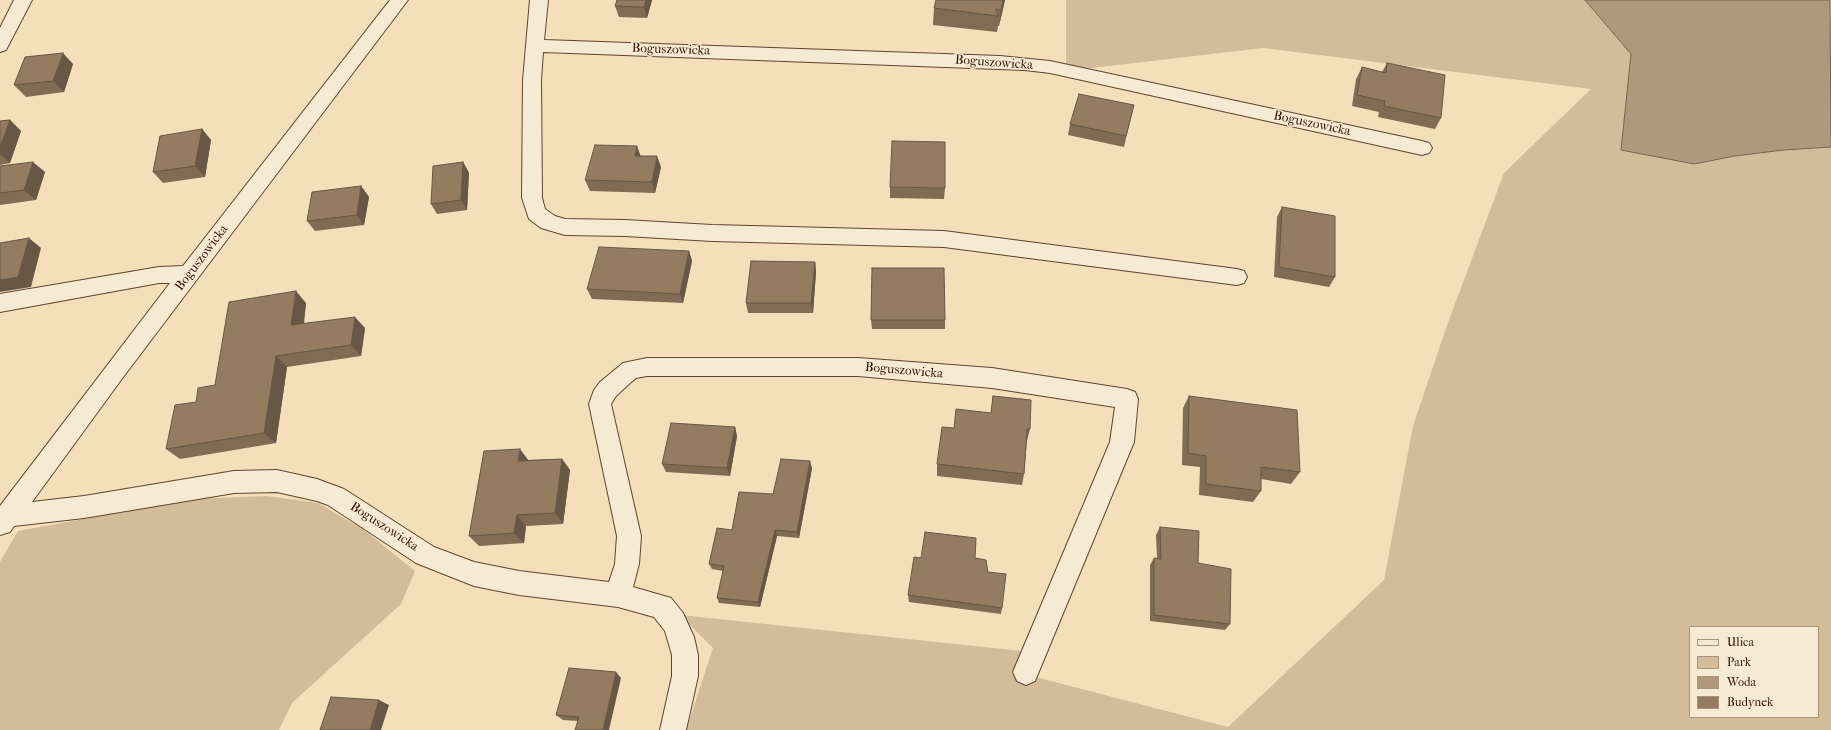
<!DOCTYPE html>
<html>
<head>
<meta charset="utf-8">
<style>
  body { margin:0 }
  #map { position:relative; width:1831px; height:730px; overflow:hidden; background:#f3dfba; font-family:"IM FELL French Canon",serif }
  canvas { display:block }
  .legend { position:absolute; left:1689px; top:626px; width:130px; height:92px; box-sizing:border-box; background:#f7ead2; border:1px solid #a7937e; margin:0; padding:5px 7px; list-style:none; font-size:12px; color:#2f1000 }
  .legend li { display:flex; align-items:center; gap:8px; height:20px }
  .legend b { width:20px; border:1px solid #a7937e }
</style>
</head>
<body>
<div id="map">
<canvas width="1831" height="730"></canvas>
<ul class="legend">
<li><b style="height:5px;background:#f7ead2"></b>Ulica</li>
<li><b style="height:11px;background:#d2bc9a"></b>Park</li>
<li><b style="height:11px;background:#b0997b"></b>Woda</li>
<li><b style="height:11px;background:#957c61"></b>Budynek</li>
</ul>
</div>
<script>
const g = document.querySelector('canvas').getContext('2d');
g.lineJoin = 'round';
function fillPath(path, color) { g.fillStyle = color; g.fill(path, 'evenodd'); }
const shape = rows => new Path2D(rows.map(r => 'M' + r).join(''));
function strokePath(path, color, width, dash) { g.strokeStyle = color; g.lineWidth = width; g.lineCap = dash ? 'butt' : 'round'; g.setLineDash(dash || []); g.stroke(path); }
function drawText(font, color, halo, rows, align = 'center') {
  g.font = font + ' "IM FELL French Canon",serif'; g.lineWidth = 3; g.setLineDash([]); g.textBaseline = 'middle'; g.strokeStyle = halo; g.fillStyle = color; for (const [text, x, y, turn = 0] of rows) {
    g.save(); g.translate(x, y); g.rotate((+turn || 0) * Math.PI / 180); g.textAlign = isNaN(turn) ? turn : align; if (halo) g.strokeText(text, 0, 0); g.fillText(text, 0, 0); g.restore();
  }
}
const green = shape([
  [1066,0,1585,0,1631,54,1621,150,1694,164,1735,156,1783,150,1831,147,1831,730,686,730,713,648,680,615,1022,651,1024,674,1228,727,1384,580,1413,426,1446,328,1504,173,1591,89,1263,48,1066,71],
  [1690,627,1818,627,1818,717,1690,717],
  [267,496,318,503,364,530,415,571,401,604,292,703,279,730,0,730,0,562,18,531,193,499]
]);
const water = shape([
  [1585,0,1830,0,1831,147,1783,150,1735,156,1694,164,1621,150,1631,54,1585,0]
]);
const minor = shape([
  [14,0,32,0,6,50,0,52,0,28,14,0],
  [390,0,408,0,121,380,32,502,84,496,234,471,277,470,317,479,344,489,434,547,474,562,519,571,609,582,615,564,617,536,589,404,594,390,600,382,623,363,647,358,858,358,992,368,1127,389,1135,392,1138,399,1134,442,1035,681,1026,685,1017,681,1013,672,1110,442,1115,407,992,388,858,376,647,376,636,378,629,384,616,396,611,404,641,536,639,564,633,587,671,598,683,613,694,637,698,655,698,676,686,730,660,730,672,676,672,655,665,631,654,617,618,607,519,595,474,586,416,563,328,505,317,501,277,492,234,493,84,518,14,526,10,532,0,535,0,506,170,283,159,283,0,312,0,294,159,267,183,266,390,0],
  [530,0,548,0,544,40,1000,56,1050,61,1422,141,1429,143,1432,148,1429,153,1422,155,1050,73,1025,70,543,52,541,80,542,198,545,209,555,216,565,219,625,220,712,225,944,231,1237,269,1244,271,1247,277,1244,283,1237,285,944,247,712,241,625,236,565,235,541,228,529,219,522,198,523,80,530,0]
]);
const wall = shape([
  [652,0,647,18,619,17,615,6],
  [936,0,1005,0,999,26,998,26,997,32,933,25,934,8],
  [1387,63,1441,118,1435,129,1378,117,1379,112,1352,106,1356,79,1362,67,1382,72],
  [73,64,64,92,26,97,14,85],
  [1134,105,1124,147,1068,135,1070,124],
  [10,120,21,131,10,163,0,165,0,121],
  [202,129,211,140,205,177,163,183,153,172],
  [463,162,469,173,467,210,437,214,431,204],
  [0,166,45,172,36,200,0,205],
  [661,167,655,193,590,191,585,180],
  [361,186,369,197,364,225,315,231,307,221],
  [890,187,945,188,944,199,890,198],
  [1282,207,1335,277,1329,287,1274,277,1277,217],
  [689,251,692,261,683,303,592,299,587,289],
  [815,262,816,272,813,313,748,313,746,303],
  [306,303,304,324,365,328,361,356,287,367,276,443,180,459,166,449,196,402,215,385],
  [871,320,945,320,945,329,872,329],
  [993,396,1030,429,1027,441,1024,474,1022,485,937,476,937,464,954,428,991,413],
  [1189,396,1300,472,1291,484,1261,479,1261,491,1253,502,1199,495,1200,467,1182,465,1183,408],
  [735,427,737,436,730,476,666,472,662,464],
  [562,459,570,470,563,524,526,526,524,543,479,546,469,536,529,460],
  [812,468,799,538,777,536,760,607,719,603,717,598,723,571,712,569,709,564,773,494],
  [1160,527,1198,563,1230,624,1225,630,1150,621,1150,565,1154,558,1157,558,1156,535],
  [921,558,975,558,1002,608,1001,614,909,602,908,595],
  [621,678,578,721,563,720,556,715]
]);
const shadedWall = shape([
  [646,0,652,0,647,18,644,7],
  [1003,0,1005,0,999,26,1001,10],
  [63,53,73,64,64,92,53,81],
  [10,120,21,131,10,163,0,154,0,147],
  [202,129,211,140,205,177,195,166],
  [637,146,641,157,635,156],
  [657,156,661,167,655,193,652,182],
  [33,162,45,172,36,200,24,190],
  [463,162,469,173,467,210,461,200],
  [361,186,369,197,364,225,357,215],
  [29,238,41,248,31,287,0,292,0,280],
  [689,251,692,261,683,303,680,294],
  [815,262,816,272,813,313,811,303],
  [296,291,306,303,302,337,291,325],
  [355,317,365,328,361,356,351,345],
  [276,356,287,367,276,443,264,433],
  [735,427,737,436,730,476,727,468],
  [520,449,529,461,518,461],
  [562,459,570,470,563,524,555,513],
  [810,461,812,468,799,538,797,532],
  [517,515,526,526,524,543,514,533],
  [775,530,777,536,760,607,758,602],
  [616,672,621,678,609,730,603,730],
  [379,700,389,705,381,730,370,730]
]);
const building = shape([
  [617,0,646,0,644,7,615,6,617,0],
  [936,0,1003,0,1001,10,996,9,998,16,934,8,936,0],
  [63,53,53,81,14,85,25,57,63,53],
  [1387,63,1445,75,1441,118,1384,106,1385,101,1357,95,1362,67,1386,73,1387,63],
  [1079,94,1134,105,1126,136,1070,124,1079,94],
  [10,120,0,147,0,121,10,120],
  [202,129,195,166,153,172,160,136,202,129],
  [892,141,945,142,945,188,890,187,892,141],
  [595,145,637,146,635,156,657,156,652,182,585,180,595,145],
  [33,162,24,190,0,193,0,166,33,162],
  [463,162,461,200,431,204,433,166,463,162],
  [361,186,357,215,307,221,312,192,361,186],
  [1282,207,1335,216,1335,277,1279,267,1282,207],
  [29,238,18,277,0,280,0,243,29,238],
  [599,247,689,251,680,294,587,289,599,247],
  [751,261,815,262,811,303,746,303,751,261],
  [872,268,944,268,945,320,871,320,872,268],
  [296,291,291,325,355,317,351,345,276,356,264,433,166,449,175,405,196,402,198,388,215,385,229,302,296,291],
  [993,396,1031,400,1030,429,1027,429,1024,474,937,464,942,427,954,428,956,409,991,413,993,396],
  [1189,396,1297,410,1300,472,1261,467,1261,491,1206,484,1206,456,1188,453,1189,396],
  [671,423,735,427,727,468,662,464,671,423],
  [520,449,518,461,562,459,555,513,517,515,514,533,469,536,484,451,520,449],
  [781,459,810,461,797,532,775,530,758,602,717,598,724,566,709,564,717,528,732,530,739,492,773,494,781,459],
  [1160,527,1199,531,1198,563,1231,569,1230,624,1154,615,1154,558,1161,559,1160,527],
  [925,532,976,538,975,558,986,560,988,572,1006,574,1002,608,908,595,914,557,921,558,925,532],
  [569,668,616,672,603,730,575,730,579,717,556,715,569,668],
  [331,697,379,700,370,730,320,730,331,697]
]);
const streetNames = [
  ["Boguszowicka",671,50,2],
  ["Boguszowicka",994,63,4],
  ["Boguszowicka",1312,124,12],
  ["Boguszowicka",202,258,-53],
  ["Boguszowicka",904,371,5],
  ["Boguszowicka",384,527,33]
];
fillPath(green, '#d2bc9a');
fillPath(water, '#b0997b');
strokePath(water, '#7c624a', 1);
strokePath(minor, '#60442e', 2);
fillPath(minor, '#f7ead2');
fillPath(wall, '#806b53');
fillPath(shadedWall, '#685744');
fillPath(building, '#957c61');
strokePath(building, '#685744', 1);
drawText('13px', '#2f1000', '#f7ead2', streetNames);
</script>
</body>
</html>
